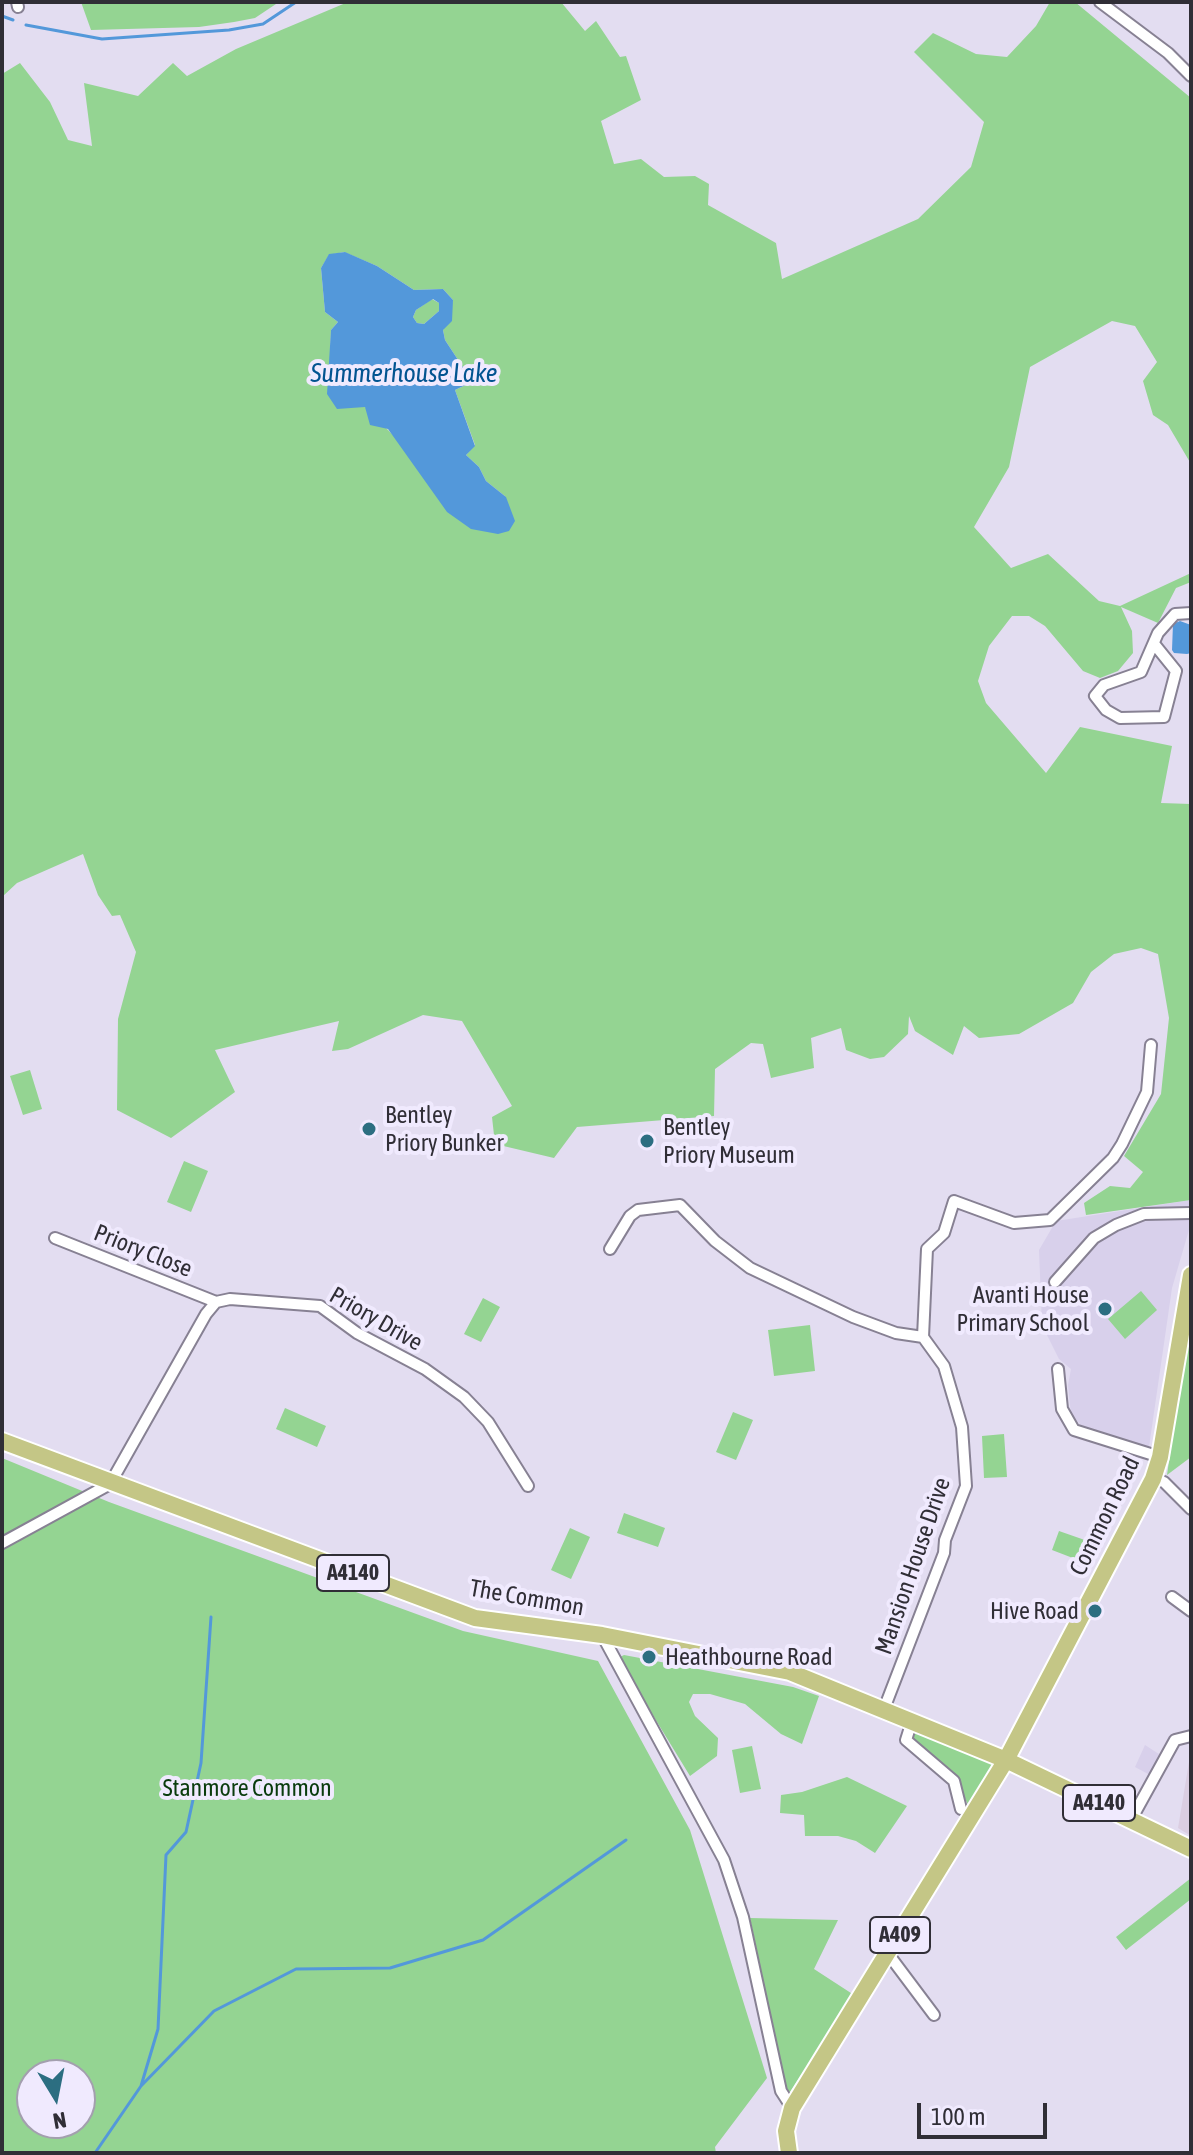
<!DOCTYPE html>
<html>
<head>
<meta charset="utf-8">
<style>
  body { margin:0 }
  #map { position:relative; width:1193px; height:2155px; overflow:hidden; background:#e3ddf1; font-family:"Asap Condensed",sans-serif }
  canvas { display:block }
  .frame { position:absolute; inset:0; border:4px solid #302e36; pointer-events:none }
  .north { position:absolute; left:16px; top:2059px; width:80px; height:80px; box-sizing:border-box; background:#f0eafe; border:2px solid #a39fae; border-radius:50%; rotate:170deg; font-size:22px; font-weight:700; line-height:32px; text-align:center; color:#302e36 }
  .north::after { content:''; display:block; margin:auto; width:28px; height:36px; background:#2c6e81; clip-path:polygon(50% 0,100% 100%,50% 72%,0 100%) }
  .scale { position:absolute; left:917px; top:2103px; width:130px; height:36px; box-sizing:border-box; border:4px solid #302e36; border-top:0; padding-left:10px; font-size:24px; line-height:28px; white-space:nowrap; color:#302e36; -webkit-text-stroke:6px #f0eafe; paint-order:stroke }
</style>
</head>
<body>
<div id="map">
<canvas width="1193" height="2155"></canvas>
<div class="frame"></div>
<div class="north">N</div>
<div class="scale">100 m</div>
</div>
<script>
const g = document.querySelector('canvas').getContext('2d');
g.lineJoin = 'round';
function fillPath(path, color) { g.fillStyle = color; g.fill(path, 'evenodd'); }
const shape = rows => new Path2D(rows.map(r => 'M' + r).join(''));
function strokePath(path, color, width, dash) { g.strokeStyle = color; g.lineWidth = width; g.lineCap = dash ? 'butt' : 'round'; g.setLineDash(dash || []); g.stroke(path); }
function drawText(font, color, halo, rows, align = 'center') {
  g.font = font + ' "Asap Condensed",sans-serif'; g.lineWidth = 8; g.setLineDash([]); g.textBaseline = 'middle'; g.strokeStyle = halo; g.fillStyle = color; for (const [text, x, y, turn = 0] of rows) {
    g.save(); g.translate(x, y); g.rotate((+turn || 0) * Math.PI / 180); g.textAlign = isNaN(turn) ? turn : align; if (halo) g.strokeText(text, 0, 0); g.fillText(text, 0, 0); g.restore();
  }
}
const commercial = shape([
  [1189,1762,1191,1763,1191,1836,1178,1828]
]);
const built = shape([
  [1191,1200,1191,1223,1172,1288,1149,1447,1082,1426,1071,1415,1068,1385,1071,1369,1059,1359,1042,1325,1039,1250,1056,1221],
  [1145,1745,1162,1756,1150,1775,1135,1767]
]);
const green = shape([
  [81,2,279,2,255,18,234,22,199,27,91,30],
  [348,2,561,2,585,31,596,21,620,57,626,56,641,100,601,121,614,164,641,159,664,177,695,176,709,184,708,205,776,243,782,279,918,219,971,167,984,122,914,52,933,33,976,54,1007,57,1036,26,1050,2,1075,2,1191,98,1191,464,1168,425,1153,415,1143,381,1157,362,1135,326,1112,321,1030,367,1009,467,974,527,1011,568,1048,554,1099,601,1120,606,1191,573,1191,582,1176,588,1158,623,1121,607,1132,631,1133,653,1118,671,1100,678,1083,671,1045,626,1029,616,1012,616,989,646,978,681,986,703,1046,773,1080,727,1172,746,1161,803,1191,804,1191,1200,1086,1215,1084,1203,1110,1186,1130,1188,1143,1172,1124,1156,1161,1094,1169,1018,1158,954,1141,948,1114,954,1091,972,1073,1003,1019,1034,979,1038,964,1026,953,1055,915,1031,909,1016,908,1034,884,1057,870,1059,846,1050,841,1028,811,1038,814,1068,771,1078,763,1044,751,1043,715,1069,714,1116,577,1127,554,1158,495,1144,492,1117,512,1106,462,1021,423,1015,348,1049,332,1051,339,1021,215,1050,235,1092,171,1138,117,1110,118,1019,136,952,120,915,112,916,98,895,83,854,17,883,2,897,2,74,20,63,50,102,68,140,92,146,84,83,138,96,173,63,187,76,236,49],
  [344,252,377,266,414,290,443,289,453,300,443,330,445,340,464,369,474,375,474,381,455,390,475,445,466,455,479,467,486,481,506,497,397,439,365,407,330,357,331,330,338,322,325,312,321,268,329,255],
  [432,299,439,303,439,311,424,324,417,323,413,317,416,310],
  [30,1070,42,1109,23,1115,10,1076],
  [184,1161,208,1171,191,1212,167,1202],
  [1141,1291,1157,1310,1125,1339,1108,1319],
  [483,1298,500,1307,481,1342,464,1334],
  [1191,1324,1191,1457,1167,1475,1188,1327],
  [810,1325,815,1371,774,1376,768,1330],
  [285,1408,326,1426,317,1447,276,1429],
  [733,1412,753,1420,736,1460,716,1452],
  [1004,1434,1007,1477,984,1478,982,1436],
  [2,1458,109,1502,463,1631,598,1661,690,1830,767,2078,715,2147,716,2153,2,2153],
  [32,2075,80,2075,80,2123,32,2123],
  [624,1513,665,1528,658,1547,617,1533],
  [570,1528,590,1537,571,1579,551,1570],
  [1059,1531,1099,1545,1091,1565,1052,1550],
  [624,1655,793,1687,819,1696,802,1744,781,1734,745,1704,710,1694,693,1694,689,1702,695,1716,718,1738,717,1756,690,1776,621,1663,620,1657],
  [912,1731,993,1764,969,1807,954,1775,914,1742],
  [752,1746,761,1789,740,1793,732,1750],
  [847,1777,907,1806,875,1853,856,1841,838,1836,805,1836,804,1815,780,1813,781,1795,802,1792],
  [1191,1878,1191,1899,1126,1950,1116,1937],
  [750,1918,838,1920,814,1969,854,1995,790,2092,786,2089]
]);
const water = shape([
  [345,252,377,266,414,290,443,289,453,300,452,321,443,330,445,340,464,369,474,375,474,381,455,390,475,446,466,455,479,467,486,481,506,497,515,521,509,531,498,534,471,529,447,512,388,429,370,425,365,407,337,409,327,394,331,330,338,322,325,312,321,268,329,254],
  [433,299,439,303,439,311,424,324,417,323,413,317,416,310],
  [1180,621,1191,625,1191,653,1187,654,1174,653,1172,650,1173,624]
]);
const stream = shape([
  [2,16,13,20],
  [26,25,102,39,229,30,263,24,296,2],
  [141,2086,214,2011,296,1969,390,1968,483,1940,626,1840],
  [95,2153,141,2086,158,2029,166,1855,186,1832,201,1763,211,1617]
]);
const minor = shape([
  [17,2,18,7],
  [1100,2,1168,53,1191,76],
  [1155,645,1176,671,1164,717,1120,718,1106,710,1095,696,1104,685,1141,672,1158,633,1175,614,1191,613],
  [55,1238,216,1302],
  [610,1249,630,1216,638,1210,680,1205,715,1241,750,1268,853,1317,896,1333,923,1337,944,1366,962,1427,966,1486,945,1540,944,1553,884,1709],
  [1055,1282,1094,1238,1116,1225,1144,1214,1191,1213],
  [923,1337,927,1249,944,1233,954,1201,1014,1223,1050,1220,1113,1158,1122,1144,1147,1092,1151,1045],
  [1058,1369,1062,1409,1074,1430,1160,1457],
  [1153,1479,1164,1482,1191,1509],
  [2,1543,110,1484,206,1314,216,1302,230,1299,320,1306,357,1333,425,1369,464,1397,488,1422,528,1486],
  [1172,1597,1191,1611],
  [602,1635,724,1860,743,1917,781,2091,792,2108],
  [912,1721,906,1740,954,1781,961,1809],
  [1132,1818,1175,1740,1191,1736],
  [889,1955,934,2015]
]);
const primary = shape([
  [2,1441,475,1618,602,1635,790,1672,1006,1760,1191,1849],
  [789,2153,786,2131,792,2108,1006,1760,1153,1479,1160,1457,1191,1275]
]);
const markers = [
  [369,1129,8,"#2c6e81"],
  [647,1141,8,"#2c6e81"],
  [1105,1309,8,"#2c6e81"],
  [1095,1611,8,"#2c6e81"],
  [649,1657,8,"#2c6e81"]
];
const shields = [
  [353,1573,72],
  [1099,1803,72],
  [900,1935,60]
];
const shieldNames = [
  ["A4140",353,1573],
  ["A4140",1099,1803],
  ["A409",900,1935]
];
const poiNames = [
  ["Bentley",385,1115],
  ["Priory Bunker",385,1143],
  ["Bentley",663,1127],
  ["Priory Museum",663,1155],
  ["Avanti House",1089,1295,"right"],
  ["Primary School",1089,1323,"right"],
  ["Hive Road",1079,1611,"right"],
  ["Heathbourne Road",665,1657]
];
const streetNames = [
  ["Priory Close",143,1251,22],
  ["Priory Drive",376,1319,30],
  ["Common Road",1105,1516,-64],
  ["Mansion House Drive",913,1566,-71],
  ["The Common",527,1598,10]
];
const parkNames = [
  ["Stanmore Common",247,1788]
];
const waterNames = [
  ["Summerhouse Lake",404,374]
];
fillPath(commercial, '#dbcee2');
fillPath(built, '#d8d0eb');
fillPath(green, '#94d492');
fillPath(water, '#5398da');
strokePath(stream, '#5398da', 3);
strokePath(minor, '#878193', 14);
strokePath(primary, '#fff', 20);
strokePath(minor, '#fff', 10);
strokePath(primary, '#c4c686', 16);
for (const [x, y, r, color] of markers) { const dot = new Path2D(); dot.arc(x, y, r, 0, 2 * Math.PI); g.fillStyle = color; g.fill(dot); strokePath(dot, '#f0eafe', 3); }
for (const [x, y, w] of shields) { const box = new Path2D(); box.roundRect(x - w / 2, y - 18, w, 36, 6); g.fillStyle = '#f0eafe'; g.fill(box); strokePath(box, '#302e36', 2); }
drawText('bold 22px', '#302e36', null, shieldNames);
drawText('24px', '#302e36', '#f0eafe', poiNames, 'left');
drawText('24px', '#302e36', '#f0eafe', streetNames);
drawText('24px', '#0a3c0d', '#f0eafe', parkNames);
drawText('italic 26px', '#025491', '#f0eafe', waterNames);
</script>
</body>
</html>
